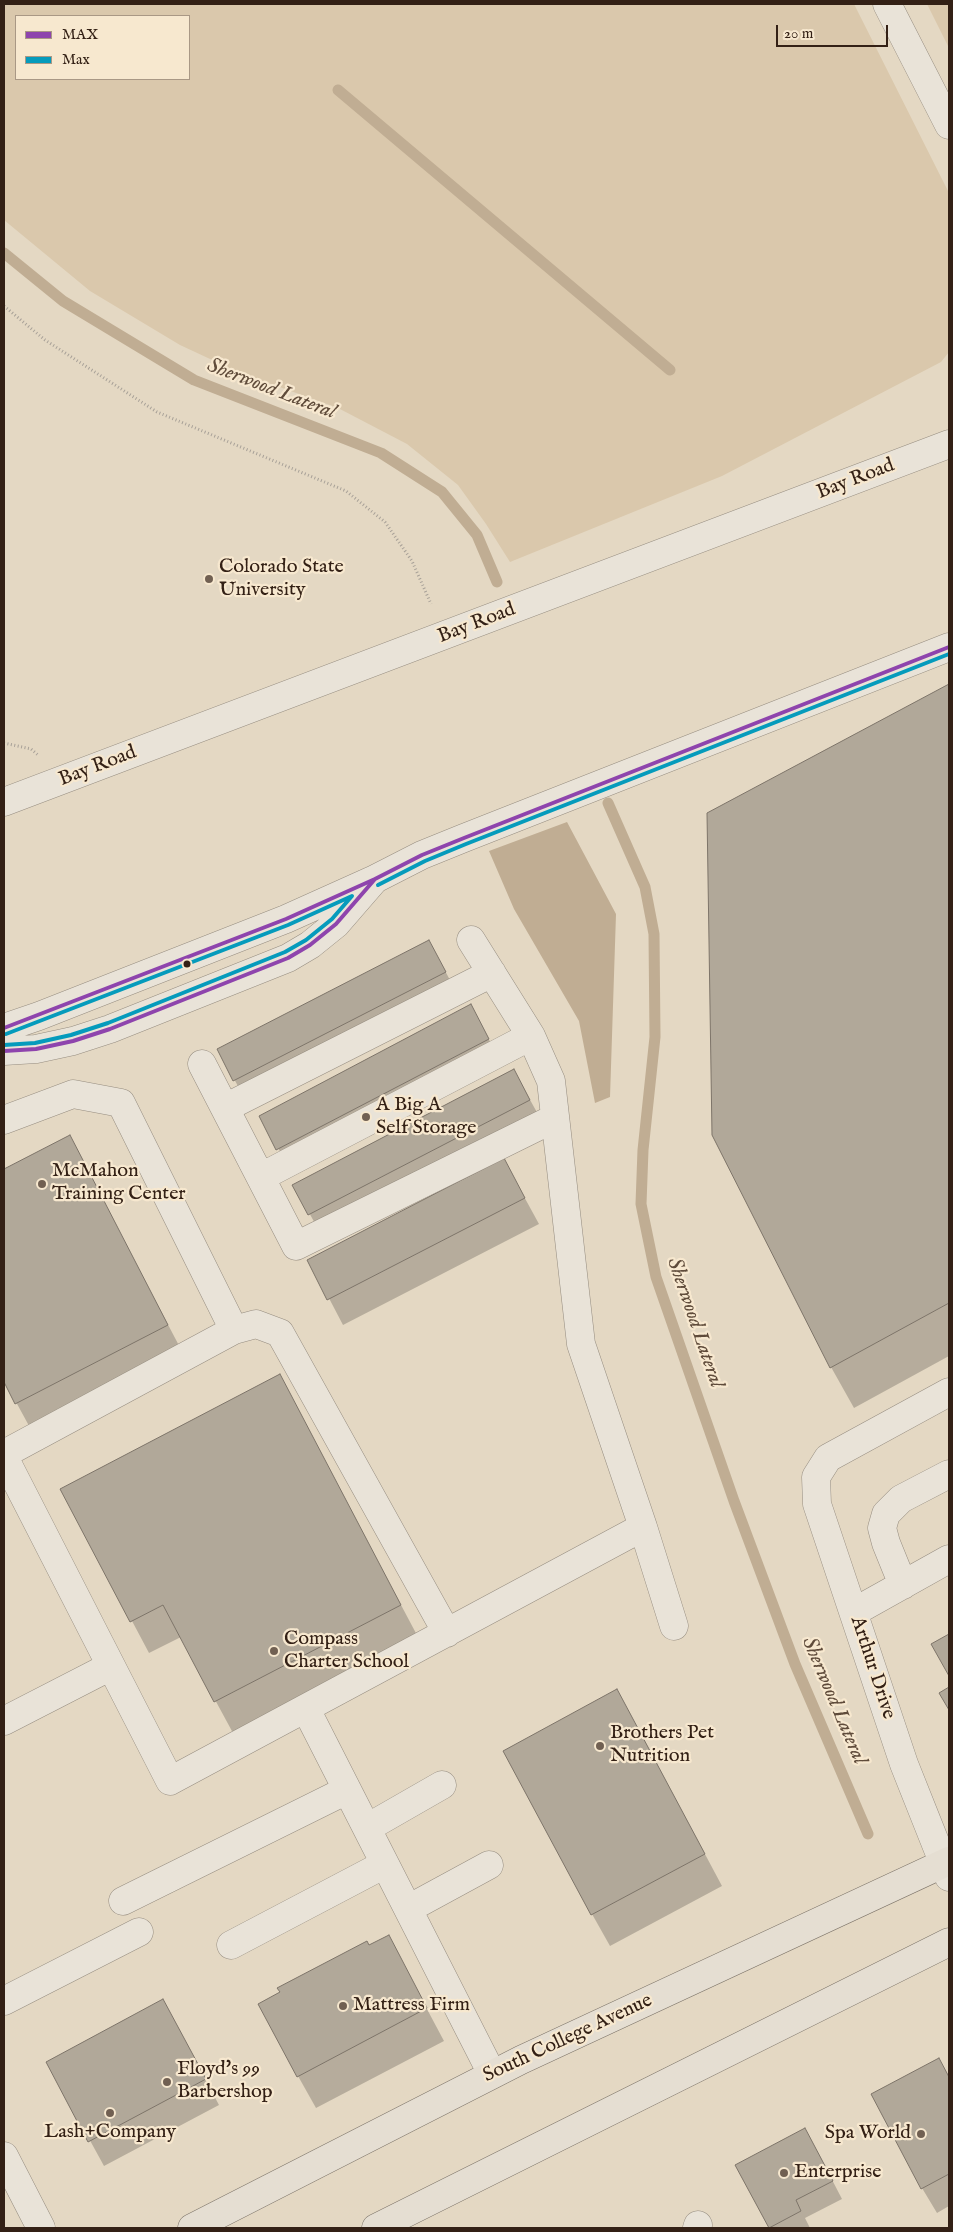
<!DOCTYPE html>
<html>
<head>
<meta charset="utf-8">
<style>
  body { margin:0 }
  #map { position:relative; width:953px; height:2232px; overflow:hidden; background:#e4d8c3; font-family:"IM FELL English",serif }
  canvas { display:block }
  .frame { position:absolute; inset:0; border:5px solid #332015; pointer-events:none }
  .legend { position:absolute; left:15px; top:15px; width:175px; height:65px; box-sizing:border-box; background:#f7e8cf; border:1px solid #a99885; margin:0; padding:6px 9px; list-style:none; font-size:15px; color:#332015 }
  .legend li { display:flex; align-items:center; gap:10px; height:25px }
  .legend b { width:25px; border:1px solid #a99885 }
  .scale { position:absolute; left:776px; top:25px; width:112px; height:22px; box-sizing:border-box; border:2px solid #332015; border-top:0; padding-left:6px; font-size:15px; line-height:18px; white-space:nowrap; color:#332015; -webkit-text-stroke:4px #f7e8cf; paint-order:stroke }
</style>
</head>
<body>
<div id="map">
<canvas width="953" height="2232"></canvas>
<div class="frame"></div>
<ul class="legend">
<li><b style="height:6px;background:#8e44ad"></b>MAX</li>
<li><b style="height:6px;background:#059bbc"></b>Max</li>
</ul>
<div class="scale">20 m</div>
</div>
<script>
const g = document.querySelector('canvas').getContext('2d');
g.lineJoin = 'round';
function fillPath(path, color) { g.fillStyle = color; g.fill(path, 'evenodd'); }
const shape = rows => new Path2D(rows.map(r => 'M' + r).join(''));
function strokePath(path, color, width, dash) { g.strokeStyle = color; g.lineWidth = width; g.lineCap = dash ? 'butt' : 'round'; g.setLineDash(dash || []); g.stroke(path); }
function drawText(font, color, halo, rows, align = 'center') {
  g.font = font + ' "IM FELL English",serif'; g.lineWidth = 4.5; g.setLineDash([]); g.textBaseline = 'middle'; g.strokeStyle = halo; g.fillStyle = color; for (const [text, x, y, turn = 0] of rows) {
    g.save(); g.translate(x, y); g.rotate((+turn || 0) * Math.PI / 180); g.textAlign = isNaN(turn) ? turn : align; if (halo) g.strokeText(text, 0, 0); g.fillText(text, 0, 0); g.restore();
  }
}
const green = shape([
  [4,4,854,4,949,193,949,352,941,362,722,476,510,562,486,524,458,485,407,444,338,408,238,372,180,345,90,291,4,220],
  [16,16,189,16,189,79,16,79],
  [927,4,949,4,949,48]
]);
const water = shape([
  [567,822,616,914,610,1097,595,1103,579,1021,514,909,489,851]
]);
const shadow = shape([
  [949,685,949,1356,854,1408,831,1367,708,814],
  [443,967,459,997,249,1106,218,1050],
  [471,1006,502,1064,292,1174,261,1116],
  [514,1071,544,1125,324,1240,294,1185],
  [69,1136,185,1357,34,1435,4,1380,4,1170],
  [504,1160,539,1224,343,1325,309,1260],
  [279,1375,418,1637,233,1733,181,1637,149,1653,62,1489],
  [635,1723,722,1886,610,1946,592,1914],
  [388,1936,444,2041,316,2108,298,2076,369,1947],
  [177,2026,219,2105,104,2166,47,2062],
  [938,2059,949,2078,949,2206,937,2213,922,2188],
  [815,2147,842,2199,805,2218,810,2228,770,2228,737,2166]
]);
const stream = shape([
  [338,90,670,370],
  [4,253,63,301,194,380,381,453,442,492,477,535,497,582],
  [608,803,645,887,654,934,655,1037,643,1150,641,1204,656,1277,734,1501,795,1664,868,1834]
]);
const building = shape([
  [949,684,949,1303,830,1368,712,1135,707,813,949,684],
  [429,940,446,972,233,1081,217,1049,429,940],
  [471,1004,489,1039,276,1150,259,1116,471,1004],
  [514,1069,530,1100,308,1215,292,1185,514,1069],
  [70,1135,168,1325,15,1404,4,1382,4,1169,70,1135],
  [504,1158,525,1198,327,1300,307,1260,504,1158],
  [280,1374,401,1605,214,1702,163,1605,130,1622,60,1489,280,1374],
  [949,1634,949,1676,931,1644,949,1634],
  [949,1687,949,1710,939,1693,949,1687],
  [617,1689,705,1854,591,1915,503,1751,617,1689],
  [389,1935,427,2008,297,2077,258,2004,280,1992,277,1988,367,1941,369,1945,389,1935],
  [163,1999,206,2079,88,2142,46,2062,163,1999],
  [939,2058,949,2077,949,2174,921,2189,871,2094,939,2058],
  [805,2128,833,2181,796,2200,801,2211,769,2228,735,2165,805,2128]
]);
const path = shape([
  [4,306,45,340,157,412,346,491,385,522,412,561,431,604],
  [4,743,31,749,38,755]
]);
const minor = shape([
  [887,4,949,125],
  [4,802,949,444],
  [375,879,422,855,464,838,949,647],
  [471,940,531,1036,551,1081,581,1344,643,1527],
  [4,1028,39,1016,286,919,375,879,336,924,310,945,288,958,110,1029,73,1041,36,1049,4,1051],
  [202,1064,296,1246,555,1118],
  [225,1108,492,973],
  [4,1120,73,1094,121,1103,234,1330],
  [261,1177,531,1036],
  [949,1392,828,1458,816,1477,817,1504,904,1764,949,1877],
  [4,1454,234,1330,256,1324,280,1333,447,1633],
  [4,1457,170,1781,643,1527,674,1626],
  [903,1585,886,1543,882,1528,886,1514,901,1499,949,1474],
  [854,1612,949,1559],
  [306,1709,492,2074],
  [4,1721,111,1666],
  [367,1828,442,1785],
  [123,1901,347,1790],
  [408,1909,489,1865],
  [231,1945,385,1864],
  [4,2001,139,1932],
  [4,2156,41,2228],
  [697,2228,698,2225]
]);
const highway = shape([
  [192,2228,521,2060,949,1861],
  [376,2228,949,1942]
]);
const bus1 = shape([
  [375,879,422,855,464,838,949,647],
  [4,1028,286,919,375,879,336,924,310,945,288,958,110,1029,73,1041,36,1049,4,1051]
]);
const bus2 = shape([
  [378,885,425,861,466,844,949,654],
  [4,1045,35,1043,71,1035,108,1023,285,952,306,940,332,919,352,896,288,925,6,1034]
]);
const markers = [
  [209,579,5,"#716052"],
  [187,964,4.5,"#332015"],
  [366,1117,5,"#716052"],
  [42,1184,5,"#716052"],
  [274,1651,5,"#716052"],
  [600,1746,5,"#716052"],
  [343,2006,5,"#716052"],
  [167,2082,5,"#716052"],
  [110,2113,5,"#716052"],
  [921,2134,5,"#716052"],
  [784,2173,5,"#716052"]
];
const streetNames = [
  ["Bay Road",856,480,-21],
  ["Bay Road",477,624,-21],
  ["Bay Road",98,767,-21],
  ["Arthur Drive",872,1668,72],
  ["South College Avenue",568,2039,-25]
];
const poiNames = [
  ["Colorado State",219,568],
  ["University",219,591],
  ["A Big A",376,1106],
  ["Self Storage",376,1129],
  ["McMahon",52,1172],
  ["Training Center",52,1195],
  ["Compass",284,1640],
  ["Charter School",284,1663],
  ["Brothers Pet",610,1734],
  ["Nutrition",610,1757],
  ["Mattress Firm",353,2006],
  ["Floyd's 99",177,2070],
  ["Barbershop",177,2093],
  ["Lash+Company",110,2133,"center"],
  ["Spa World",911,2134,"right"],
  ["Enterprise",794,2173]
];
const waterNames = [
  ["Sherwood Lateral",271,390,21],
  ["Sherwood Lateral",694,1323,71],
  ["Sherwood Lateral",833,1701,67]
];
fillPath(green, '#dac8ac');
fillPath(water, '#c0ad93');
fillPath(shadow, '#0003');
strokePath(stream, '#c0ad93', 11);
fillPath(building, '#b1a899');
strokePath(building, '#7d7469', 1);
strokePath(minor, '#968d80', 29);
strokePath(highway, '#7d7469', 29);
strokePath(path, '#a8a198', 3, [1, 2.5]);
strokePath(minor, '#e9e3d8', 28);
strokePath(highway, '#e5ded2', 28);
strokePath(bus1, '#8e44ad', 4);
strokePath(bus2, '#059bbc', 4);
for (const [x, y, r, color] of markers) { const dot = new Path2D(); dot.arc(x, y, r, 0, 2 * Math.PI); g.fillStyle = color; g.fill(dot); strokePath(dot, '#f7e8cf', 2); }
drawText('20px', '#332015', '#f7e8cf', streetNames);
drawText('20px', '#332015', '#f7e8cf', poiNames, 'left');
drawText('italic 21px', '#5f4b3a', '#f7e8cf', waterNames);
</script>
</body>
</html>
